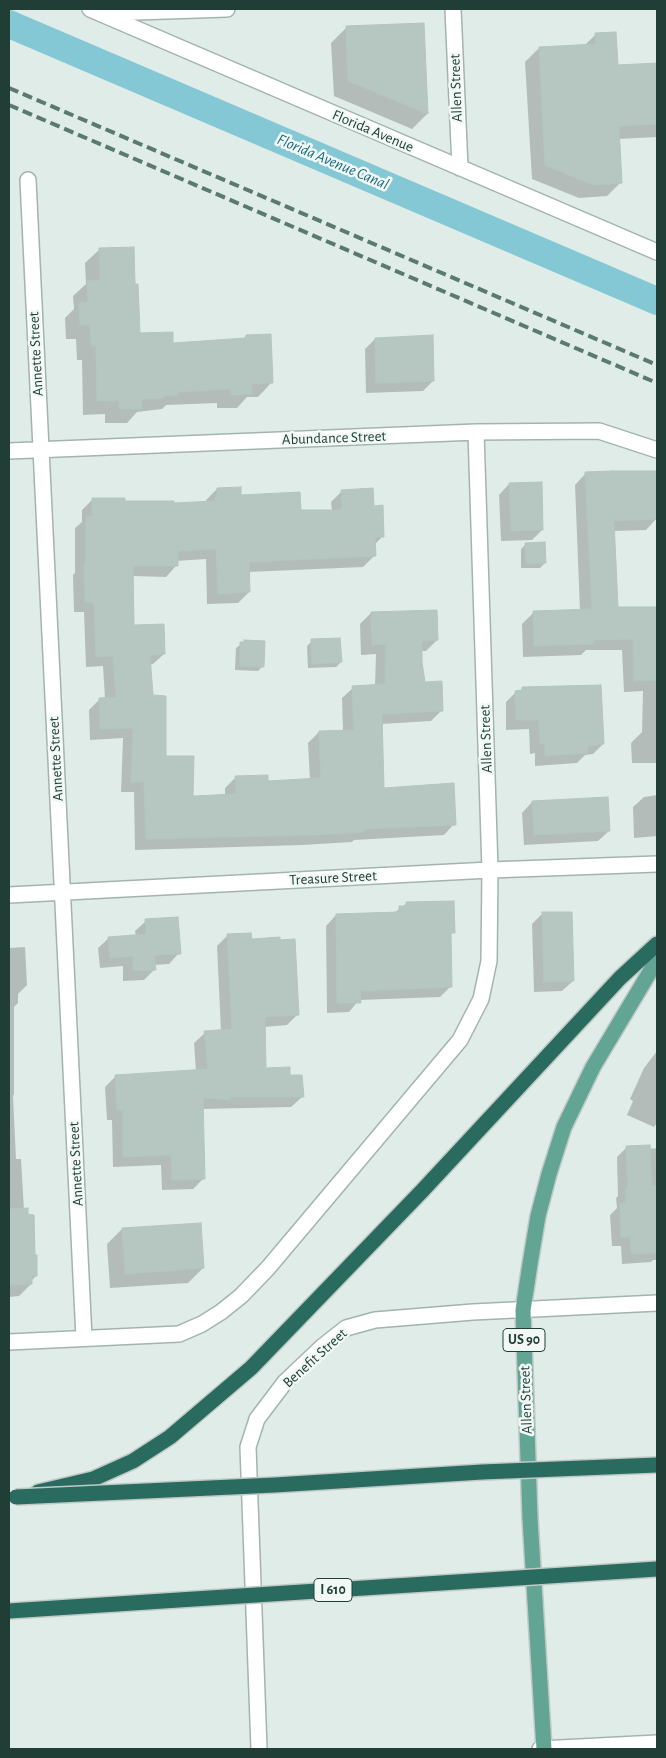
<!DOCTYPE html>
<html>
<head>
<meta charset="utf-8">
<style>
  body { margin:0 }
  #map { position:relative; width:666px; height:1758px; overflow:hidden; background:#e0ece7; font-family:"Alegreya Sans",sans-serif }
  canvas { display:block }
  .frame { position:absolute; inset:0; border:10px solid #203e36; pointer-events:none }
</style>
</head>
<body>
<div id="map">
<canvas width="666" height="1758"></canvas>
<div class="frame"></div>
</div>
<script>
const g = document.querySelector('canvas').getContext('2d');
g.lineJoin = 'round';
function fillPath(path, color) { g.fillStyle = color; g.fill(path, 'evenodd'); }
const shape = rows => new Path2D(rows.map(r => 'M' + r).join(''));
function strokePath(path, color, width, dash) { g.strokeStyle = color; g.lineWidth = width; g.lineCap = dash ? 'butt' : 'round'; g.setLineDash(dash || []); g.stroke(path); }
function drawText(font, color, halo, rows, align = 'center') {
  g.font = font + ' "Alegreya Sans",sans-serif'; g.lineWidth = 5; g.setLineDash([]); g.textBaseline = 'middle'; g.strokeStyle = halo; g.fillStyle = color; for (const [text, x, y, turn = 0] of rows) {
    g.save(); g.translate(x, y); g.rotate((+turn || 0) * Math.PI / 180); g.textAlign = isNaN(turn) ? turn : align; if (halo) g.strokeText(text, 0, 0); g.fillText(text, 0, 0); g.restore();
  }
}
const shadow = shape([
  [423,24,427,114,412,129,334,96,331,43,346,28],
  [596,34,617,66,657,64,657,137,618,139,621,182,607,196,579,198,532,179,525,62,539,48,584,46],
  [100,249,134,285,139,334,172,344,243,339,246,336,272,382,258,397,247,397,237,408,217,408,217,403,166,405,162,409,137,412,127,423,105,423,105,414,83,415,82,360,77,360,76,339,66,339,65,318,74,309,73,296,86,284,85,263],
  [375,339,433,381,423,391,366,393,365,349],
  [655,472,657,518,646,530,613,531,617,608,657,608,657,763,632,763,631,743,642,732,643,691,624,692,622,650,586,650,581,655,523,657,522,624,534,612,580,611,575,485,586,473],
  [509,484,542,530,532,540,501,541,499,495],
  [217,489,300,511,332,511,331,502,342,491,372,507,383,536,374,545,374,556,363,567,248,572,249,592,238,603,207,604,206,559,176,561,176,566,166,577,132,576,133,626,164,654,153,664,149,665,151,696,165,757,192,797,225,796,225,788,236,777,267,782,310,780,308,743,319,732,343,731,342,698,353,688,375,686,376,654,361,655,360,624,371,613,437,640,426,651,421,651,424,683,442,710,431,721,381,724,383,790,454,824,444,835,354,840,352,842,303,845,135,850,134,792,121,792,123,738,90,740,89,710,100,699,105,699,103,666,86,667,84,612,74,612,73,575,75,573,75,528,82,522,82,510,93,499,173,504,206,502,206,500],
  [526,544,545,563,540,568,521,568,521,549],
  [312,641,341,662,336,667,308,668,307,646],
  [244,642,263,666,258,671,235,670,236,648],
  [522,689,603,744,593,754,585,755,577,763,535,766,535,753,530,754,529,729,506,730,506,702,516,692,519,692],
  [657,795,657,836,634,838,633,807,644,797],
  [532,802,609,831,598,841,524,845,522,813],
  [407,903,453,932,450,936,451,986,440,997,359,1000,349,1012,327,1013,326,926,336,915,394,913],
  [542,914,573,981,562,991,534,992,532,924],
  [146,921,179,953,169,964,154,965,154,970,144,980,123,981,123,966,100,968,98,948,109,938,136,936,135,931],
  [228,935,250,940,298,1014,287,1025,264,1027,265,1069,288,1076,302,1097,291,1107,202,1109,204,1178,193,1189,162,1190,161,1165,113,1167,112,1120,107,1120,105,1087,116,1076,196,1071,194,1043,205,1033,221,1031,217,946],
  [25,947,27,985,18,994,18,1003,14,1007,14,1094,13,1096,16,1159,21,1159,24,1210,36,1276,31,1281,31,1284,19,1296,9,1297,9,948],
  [657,1051,657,1123,654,1127,627,1115,633,1101,630,1099,644,1068],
  [651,1146,650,1149,657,1148,657,1260,653,1260,651,1262,622,1264,621,1246,612,1246,610,1215,617,1208,616,1198,618,1196,617,1157,627,1147],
  [122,1229,203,1268,188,1283,110,1288,107,1244]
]);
const canal = shape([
  [9,24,657,301]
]);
const building = shape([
  [424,23,428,114,348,81,346,26,424,23],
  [616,32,618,65,657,63,657,124,619,126,622,183,593,185,545,165,539,47,596,44,595,33,616,32],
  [134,247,135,284,138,284,140,333,173,332,173,343,246,338,246,335,271,334,273,383,252,384,252,394,231,395,230,389,178,392,178,395,163,396,163,398,142,399,142,409,119,409,119,401,97,401,96,346,91,346,90,325,80,325,79,303,88,302,87,281,100,280,99,248,134,247],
  [433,335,434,381,376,383,375,338,433,335],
  [612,471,656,471,657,519,614,521,618,607,657,607,657,680,634,681,633,639,594,640,594,644,534,646,533,611,592,609,585,472,612,471],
  [542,482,543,530,511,531,509,483,542,482],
  [241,487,241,495,300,492,301,510,342,510,341,490,373,488,374,506,383,505,384,537,375,537,376,556,249,562,250,592,218,594,216,549,178,551,178,566,133,566,134,625,164,624,165,654,150,655,153,695,166,696,166,756,194,756,193,796,236,794,235,776,268,775,268,781,321,778,319,731,354,730,352,686,385,684,386,644,372,645,371,612,437,610,438,640,422,641,422,662,425,682,442,681,443,711,382,714,384,788,454,783,456,825,364,829,364,832,314,835,146,839,144,782,131,782,133,728,100,729,99,698,116,697,113,656,96,657,94,602,85,602,84,563,86,563,86,516,92,516,92,498,125,498,125,501,174,501,174,503,215,501,215,497,217,497,217,488,241,487],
  [545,542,546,563,526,564,525,543,545,542],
  [340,638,342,662,312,664,311,639,340,638],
  [244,640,265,641,264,667,240,666,240,642,244,642,244,640],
  [601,685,604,744,588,746,588,753,545,756,545,744,540,744,539,720,516,720,515,691,522,690,522,687,601,685],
  [608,797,610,831,534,835,532,801,608,797],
  [454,901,455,933,451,933,452,987,360,991,361,1003,337,1003,336,914,399,912,399,906,406,906,406,902,454,901],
  [542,912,572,912,574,981,544,982,542,912],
  [178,917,181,954,154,955,156,970,133,971,133,956,110,958,108,937,146,934,145,919,178,917],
  [251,933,252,939,280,937,280,940,295,939,299,1015,265,1017,266,1068,290,1067,290,1075,302,1075,304,1097,230,1097,230,1100,203,1098,205,1179,172,1180,171,1155,123,1157,123,1110,117,1110,115,1075,208,1069,204,1031,232,1029,227,934,251,933],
  [650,1145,652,1186,656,1186,657,1253,631,1254,630,1237,621,1237,620,1204,626,1203,626,1187,628,1187,626,1146,650,1145],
  [28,1208,28,1214,34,1215,35,1255,37,1255,37,1276,32,1276,32,1284,9,1285,9,1209,28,1208],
  [201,1223,204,1268,125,1274,122,1228,201,1223]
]);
const minor = shape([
  [90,9,657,252],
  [453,9,460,168],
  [106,13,227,9],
  [28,180,84,1338],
  [9,451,476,432,599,431,657,450],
  [9,895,490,870,657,864],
  [9,1342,179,1334,202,1324,221,1312,241,1296,268,1268,460,1040,481,999,489,961,490,870,476,432],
  [259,1749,248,1447,257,1419,285,1382,322,1347,346,1328,375,1320,473,1312,657,1303],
  [540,1749,657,1743]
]);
const major = shape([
  [544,1749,530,1518,523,1310,530,1264,538,1216,549,1174,564,1127,593,1067,657,960]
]);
const highway = shape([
  [38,1492,93,1479,133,1461,170,1437,251,1368,422,1191,620,978,657,944]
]);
const rail = shape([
  [9,88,657,365],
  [9,105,657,383]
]);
const highwayBridge = shape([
  [16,1497,275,1485,482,1472,657,1465],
  [9,1611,657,1569]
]);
const shields = [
  [524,1340,42],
  [333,1590,38]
];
const shieldNames = [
  ["US 90",524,1340],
  ["I 610",333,1590]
];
const streetNames = [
  ["Allen Street",456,88,-92],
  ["Florida Avenue",373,131,23],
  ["Annette Street",36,354,-93],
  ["Abundance Street",334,438,-2],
  ["Allen Street",486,739,-92],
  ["Annette Street",56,759,-93],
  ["Treasure Street",333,878,-3],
  ["Annette Street",76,1164,-93],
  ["Benefit Street",315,1358,-42],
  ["Allen Street",526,1400,-92]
];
const waterNames = [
  ["Florida Avenue Canal",333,162,23]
];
fillPath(shadow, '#0003');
strokePath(canal, '#84c8d5', 28);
fillPath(building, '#b5c7c0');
strokePath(building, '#b2c6be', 1);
strokePath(minor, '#a3b4ae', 18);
strokePath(major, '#c1c9c7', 18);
strokePath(highway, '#c1c9c7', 18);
strokePath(minor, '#fff', 15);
strokePath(major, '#62a594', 15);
strokePath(highway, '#296c5f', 15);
strokePath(rail, '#5a7a71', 4, [10, 5]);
strokePath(highwayBridge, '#c1c9c7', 18, []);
strokePath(highwayBridge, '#296c5f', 15);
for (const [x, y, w] of shields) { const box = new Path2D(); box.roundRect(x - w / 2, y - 11.5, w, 23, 4); g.fillStyle = '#f1f8f5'; g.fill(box); strokePath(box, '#203e36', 1); }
drawText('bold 14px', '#203e36', null, shieldNames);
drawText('15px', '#203e36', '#f1f8f5', streetNames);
drawText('italic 16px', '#166b7e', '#f1f8f5', waterNames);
</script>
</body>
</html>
